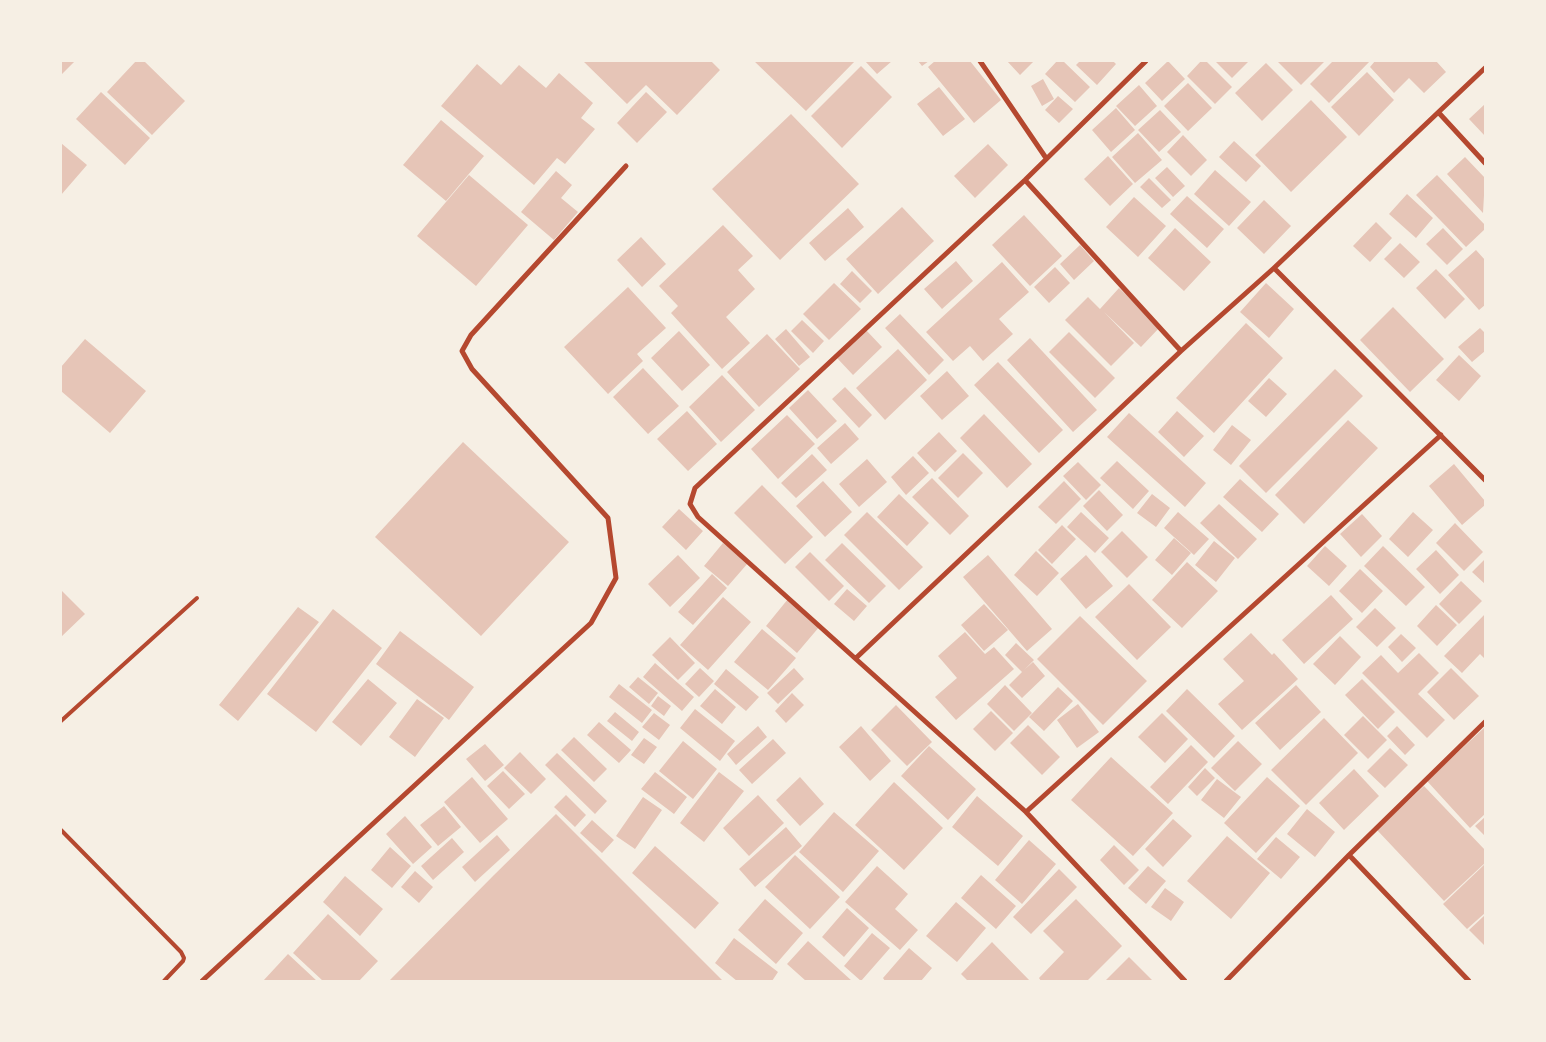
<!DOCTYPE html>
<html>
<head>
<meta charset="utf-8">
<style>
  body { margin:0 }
  #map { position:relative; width:1546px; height:1042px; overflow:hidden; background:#f6efe4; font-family:Commissioner,sans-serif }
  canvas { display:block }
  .frame { position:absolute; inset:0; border:62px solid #f6efe4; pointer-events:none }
</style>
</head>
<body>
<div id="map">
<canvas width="1546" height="1042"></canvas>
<div class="frame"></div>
</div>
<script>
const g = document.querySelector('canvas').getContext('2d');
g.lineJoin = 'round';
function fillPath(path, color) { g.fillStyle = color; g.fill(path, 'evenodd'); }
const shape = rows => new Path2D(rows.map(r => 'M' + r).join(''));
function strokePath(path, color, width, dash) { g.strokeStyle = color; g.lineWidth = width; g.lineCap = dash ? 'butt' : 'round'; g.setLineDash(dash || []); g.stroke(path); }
const building = shape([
  [61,61,75,61,61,75],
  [136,61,144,61,185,101,152,135,107,92],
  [583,61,711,61,720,70,677,115,646,85,627,104],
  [754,61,855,61,806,111],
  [865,61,892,61,877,74],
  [918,61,929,61,922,66],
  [935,61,970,61,1001,100,974,123,928,67],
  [1007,61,1034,61,1020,75],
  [1057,61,1063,61,1090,87,1075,102,1045,74],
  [1080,61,1113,61,1116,64,1097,85,1076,65],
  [1168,61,1185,79,1162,101,1145,83],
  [1201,61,1206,61,1232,87,1215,104,1187,76],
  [1215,61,1249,61,1232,78],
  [1277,61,1325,61,1301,85],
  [1333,61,1370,61,1329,103,1310,84],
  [1375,61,1436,61,1446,72,1424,93,1409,78,1394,93,1370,67],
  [1266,63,1293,90,1262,121,1235,93],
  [477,64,501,85,519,65,546,88,559,73,593,103,581,118,595,129,565,164,557,158,534,185,441,106],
  [861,66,892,97,842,148,811,116],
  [1367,72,1394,100,1359,136,1331,107],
  [1043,79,1054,99,1042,106,1031,86],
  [1188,83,1212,108,1188,131,1164,106],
  [1139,85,1157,106,1135,126,1116,106],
  [939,87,965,119,943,136,917,104],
  [101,92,150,138,125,165,76,119],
  [646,92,667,112,637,143,617,123],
  [1058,96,1073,109,1059,123,1045,110],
  [1311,100,1347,137,1291,192,1255,155],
  [1485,104,1485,136,1469,119],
  [1116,108,1135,130,1111,152,1092,130],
  [1160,110,1181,132,1159,152,1138,130],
  [791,114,859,184,780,260,712,189],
  [441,120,484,156,446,201,403,165],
  [1138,133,1162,160,1135,183,1112,157],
  [1183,135,1207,160,1191,176,1167,152],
  [1234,141,1261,166,1246,182,1219,157],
  [61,143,87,165,61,195],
  [988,144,1008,165,975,198,954,176],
  [1108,156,1133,184,1110,206,1084,179],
  [1465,157,1485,178,1483,213,1447,174],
  [1167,167,1185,186,1173,197,1155,178],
  [1215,170,1251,202,1229,226,1194,194],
  [556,171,572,185,561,198,578,212,554,240,521,212],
  [469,175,528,225,476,286,417,236],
  [1437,175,1485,225,1485,229,1466,247,1416,195],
  [1149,178,1171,200,1162,208,1140,187],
  [1407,194,1433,218,1416,238,1389,214],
  [1187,196,1224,229,1207,248,1170,214],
  [1134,197,1166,226,1138,257,1106,227],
  [1264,200,1291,226,1264,254,1237,228],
  [902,207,934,241,878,294,846,259],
  [848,208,864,227,825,261,809,243],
  [1024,215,1062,256,1030,286,992,245],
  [1376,222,1392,238,1370,262,1353,246],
  [723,225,753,256,738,270,755,289,726,317,750,343,722,369,671,313,678,306,659,286],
  [1175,228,1211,262,1184,291,1148,258],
  [1443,228,1463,249,1447,265,1426,244],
  [641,237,666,264,642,287,617,260],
  [1400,243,1420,262,1404,278,1384,259],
  [1080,245,1094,261,1074,280,1060,264],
  [1476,250,1485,260,1485,305,1479,310,1448,275],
  [956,261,973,281,942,309,924,289],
  [1002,262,1029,292,999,319,1013,334,983,361,970,346,953,361,926,332],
  [1055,267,1070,283,1049,303,1034,287],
  [1436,269,1465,299,1445,319,1416,288],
  [852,271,872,291,860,303,840,284],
  [834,283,861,309,829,340,803,314],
  [1266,283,1294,309,1269,338,1240,312],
  [628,287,666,328,637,354,643,361,608,394,564,347],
  [1119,288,1160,327,1141,347,1104,312,1134,343,1111,366,1065,320,1088,297,1100,309],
  [1393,307,1444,359,1410,392,1360,340],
  [900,314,944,360,929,375,885,328],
  [802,320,824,341,813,353,791,331],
  [1246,323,1283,358,1214,433,1176,398],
  [1480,328,1485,333,1485,351,1472,362,1458,347],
  [786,329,810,357,799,366,775,339],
  [866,330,882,347,853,375,837,358],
  [679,331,710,365,682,391,651,358],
  [1069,332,1115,378,1095,398,1049,352],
  [767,334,800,369,759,407,727,372],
  [1030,338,1097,410,1073,432,1007,360],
  [85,339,146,391,110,433,61,391,61,367],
  [898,349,927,380,885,420,856,388],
  [1459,355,1481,376,1459,401,1436,380],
  [998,362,1063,430,1039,453,974,385],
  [643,368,679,406,648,434,613,397],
  [1335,369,1363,396,1266,493,1239,466],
  [947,371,969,396,942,420,920,396],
  [722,375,755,410,721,442,689,407],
  [1269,378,1287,394,1266,417,1248,401],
  [845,387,872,415,859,428,832,399],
  [808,390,837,421,817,439,789,408],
  [687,411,717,444,688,471,657,439],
  [1177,411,1204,436,1184,457,1158,432],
  [1129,413,1206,483,1185,507,1107,437],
  [984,414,1032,464,1007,488,960,438],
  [787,415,815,444,778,479,751,449],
  [1348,420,1378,448,1304,524,1275,495],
  [845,423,859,439,831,464,817,448],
  [1232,425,1251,440,1231,465,1213,450],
  [939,432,957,451,935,472,917,453],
  [463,442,569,542,481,636,375,537],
  [963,453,983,473,958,498,938,478],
  [812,454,827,470,796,498,781,483],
  [913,456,929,473,906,495,891,477],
  [867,459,887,482,859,507,839,484],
  [1117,461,1149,491,1133,509,1100,478],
  [1078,462,1101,485,1086,500,1063,476],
  [1454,464,1485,501,1485,505,1462,525,1429,486],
  [932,478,969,516,950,535,912,497],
  [1240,479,1279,514,1262,532,1223,497],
  [823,481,852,512,825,537,796,506],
  [1064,481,1081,499,1056,524,1038,507],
  [762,485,813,537,785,564,734,513],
  [1099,490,1123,515,1107,531,1083,506],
  [899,494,929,523,907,546,877,517],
  [1152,494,1170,508,1156,527,1137,513],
  [1219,504,1257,539,1238,559,1200,523],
  [679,509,703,531,686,550,662,527],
  [867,512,923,567,899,590,844,535],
  [1081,512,1109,538,1095,553,1067,527],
  [1178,512,1209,539,1194,555,1164,528],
  [1413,512,1433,530,1408,557,1389,539],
  [1362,514,1382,536,1361,557,1340,534],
  [1455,523,1483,552,1464,571,1436,543],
  [1062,525,1076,539,1052,564,1038,550],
  [1122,531,1148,557,1127,578,1101,552],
  [1174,538,1191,553,1172,575,1155,560],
  [1214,541,1235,558,1216,582,1195,565],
  [723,543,748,563,728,586,704,566],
  [842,543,886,586,869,603,825,560],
  [1325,546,1347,566,1329,586,1307,566],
  [1383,546,1425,587,1406,606,1364,566],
  [1436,550,1459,575,1440,594,1416,569],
  [1036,551,1059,573,1037,596,1014,575],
  [810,552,844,586,829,601,795,567],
  [678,555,700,578,670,607,648,584],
  [988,555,1052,629,1027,651,963,577],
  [1086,555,1113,586,1086,609,1060,579],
  [1485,559,1485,584,1472,572],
  [1187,562,1218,591,1182,628,1152,600],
  [1360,569,1383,591,1362,613,1339,591],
  [712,574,727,588,693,625,678,612],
  [1461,581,1482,601,1459,624,1439,604],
  [1129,584,1171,627,1137,660,1095,617],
  [847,589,867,606,854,621,834,604],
  [61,590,85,614,61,637],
  [1331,595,1353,619,1304,664,1282,640],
  [723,597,751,622,708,670,680,645],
  [788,599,820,626,797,653,766,626],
  [984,604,1008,630,984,651,961,625],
  [1436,605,1457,625,1437,646,1417,626],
  [298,607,319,622,238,721,219,705],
  [1375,608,1396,628,1377,647,1356,627],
  [333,609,382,648,316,732,267,694],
  [1485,614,1485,659,1480,654,1462,673,1444,656],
  [1080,616,1147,681,1103,725,1037,659],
  [762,629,796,658,768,690,734,662],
  [400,631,474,687,449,720,376,664],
  [965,632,985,654,994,647,1014,669,956,720,935,697,957,678,938,656],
  [1251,633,1272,655,1274,653,1298,679,1242,730,1218,704,1244,681,1223,659],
  [1401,634,1416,648,1402,662,1388,647],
  [1340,636,1361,657,1335,685,1313,664],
  [670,637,695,663,678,680,652,655],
  [1016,643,1034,660,1024,670,1033,662,1045,676,1022,698,1009,685,1022,672,1005,655],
  [1419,653,1439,673,1418,694,1445,720,1427,738,1362,673,1381,655,1398,673],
  [655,663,694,697,682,711,643,677],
  [700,668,714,681,699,697,685,684],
  [794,668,804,679,778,704,767,693],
  [1451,668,1479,696,1454,720,1427,692],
  [726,669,759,697,746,711,714,684],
  [638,677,658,693,649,704,629,687],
  [368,679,397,703,361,746,332,722],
  [1362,679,1395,712,1378,729,1345,695],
  [619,684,652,710,642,723,609,697],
  [1005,685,1032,713,1014,731,987,704],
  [1296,685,1321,712,1280,750,1255,723],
  [1058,687,1073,701,1044,731,1029,717],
  [715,689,736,707,722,724,700,706],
  [1187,689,1235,736,1214,758,1166,711],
  [792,693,804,705,786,723,775,711],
  [658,696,671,706,664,716,651,706],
  [417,699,444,718,415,757,389,737],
  [1078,704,1099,732,1077,748,1057,720],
  [896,705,932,742,907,766,871,730],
  [695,709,735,741,720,761,680,728],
  [991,711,1013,733,995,751,973,729],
  [615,712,639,732,632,741,607,721],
  [654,713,670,725,659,740,642,727],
  [1162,713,1188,739,1165,763,1138,737],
  [1363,716,1387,740,1368,759,1344,735],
  [1324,718,1358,753,1306,805,1271,770],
  [599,722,631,750,619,763,587,735],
  [1028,725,1060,757,1042,775,1010,743],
  [758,726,767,737,736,765,727,754],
  [861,726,891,761,870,781,839,747],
  [1397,726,1415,745,1405,755,1387,736],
  [1485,727,1485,814,1470,828,1427,781],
  [574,737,607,769,594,782,561,750],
  [644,738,657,747,644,764,631,755],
  [773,739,786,753,752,784,739,770],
  [683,741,717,769,693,799,659,771],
  [1238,741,1262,764,1235,791,1211,768],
  [485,744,504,765,485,781,466,759],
  [1191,745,1208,762,1168,804,1150,787],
  [929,746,976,789,948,820,901,776],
  [1390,748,1408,765,1385,788,1367,771],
  [520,752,546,779,531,794,504,768],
  [557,753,607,801,595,814,545,765],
  [1111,757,1173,813,1133,856,1071,800],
  [1205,768,1215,778,1197,796,1188,787],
  [1354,769,1379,796,1344,830,1319,803],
  [503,771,525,794,509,809,487,786],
  [655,772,687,797,674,814,641,789],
  [719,772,744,791,704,842,680,823],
  [472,777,508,819,480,843,444,802],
  [800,777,824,804,800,826,776,800],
  [1267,777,1300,806,1256,853,1224,823],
  [1217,779,1241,797,1224,818,1201,800],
  [894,782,943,828,904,870,855,825],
  [1424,786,1485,850,1485,863,1444,901,1377,830],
  [566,795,586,815,575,827,554,807],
  [758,795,784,823,749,856,723,828],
  [977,796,1023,836,998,866,952,827],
  [643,797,662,810,635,849,616,836],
  [444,806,461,827,438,846,420,825],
  [1307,809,1335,832,1315,857,1287,834],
  [834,812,879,851,843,892,799,852],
  [556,814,723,981,389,981,494,875],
  [405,816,432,847,413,864,386,834],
  [1485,817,1485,836,1475,826],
  [1173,819,1192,836,1163,867,1145,849],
  [592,820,614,840,602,853,580,833],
  [786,827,802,846,755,887,739,869],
  [497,835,510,850,475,882,462,867],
  [1227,836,1270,873,1231,919,1187,881],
  [1276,837,1300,857,1281,879,1257,859],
  [452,838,464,852,433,880,421,866],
  [1029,840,1056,864,1022,904,995,880],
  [1114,845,1139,870,1124,885,1100,860],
  [655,846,719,903,695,929,632,873],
  [390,847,411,866,392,888,371,870],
  [795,855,840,897,810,929,765,887],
  [1485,864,1485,913,1467,929,1443,904],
  [877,866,908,894,895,909,918,930,900,950,845,902],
  [1148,866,1166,881,1146,904,1128,888],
  [1059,869,1077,887,1031,934,1013,917],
  [415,871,433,887,419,903,401,887],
  [981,875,1016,906,996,929,961,898],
  [345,876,383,909,360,936,323,902],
  [1165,888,1184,902,1171,921,1151,907],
  [765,899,803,933,776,964,738,930],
  [1076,899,1122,946,1087,981,1041,981,1039,978,1064,952,1043,931],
  [956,902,986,928,957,962,926,936],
  [847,908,869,928,844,957,822,937],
  [328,914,378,961,359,981,323,981,293,953],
  [1485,915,1485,946,1469,930],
  [872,933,890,948,861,981,844,966],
  [734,938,778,972,772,981,737,981,715,963],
  [808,941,852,981,806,981,787,964],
  [992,942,1030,981,968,981,961,974],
  [909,948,932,968,921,981,885,981,883,978],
  [288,954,317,981,263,981],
  [1129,957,1153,981,1105,981]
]);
const service = shape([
  [61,721,197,598],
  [61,830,181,952,184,958,183,961,164,981]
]);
const minor = shape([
  [980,61,1046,158],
  [1146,61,1025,180,695,488,690,504,698,517,1026,812,1185,981],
  [1439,113,1485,163],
  [1025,180,1181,351],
  [1274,268,1485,480],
  [856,658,1181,351,1274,268,1485,68],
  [1026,812,1441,435],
  [1349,855,1469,981],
  [202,981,591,623,616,578,608,518,472,369,462,351,471,335,626,166],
  [1226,981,1349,855,1485,722]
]);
fillPath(building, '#e6c5b7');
strokePath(service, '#b5482f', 4);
strokePath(minor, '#b5482f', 5);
</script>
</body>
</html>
